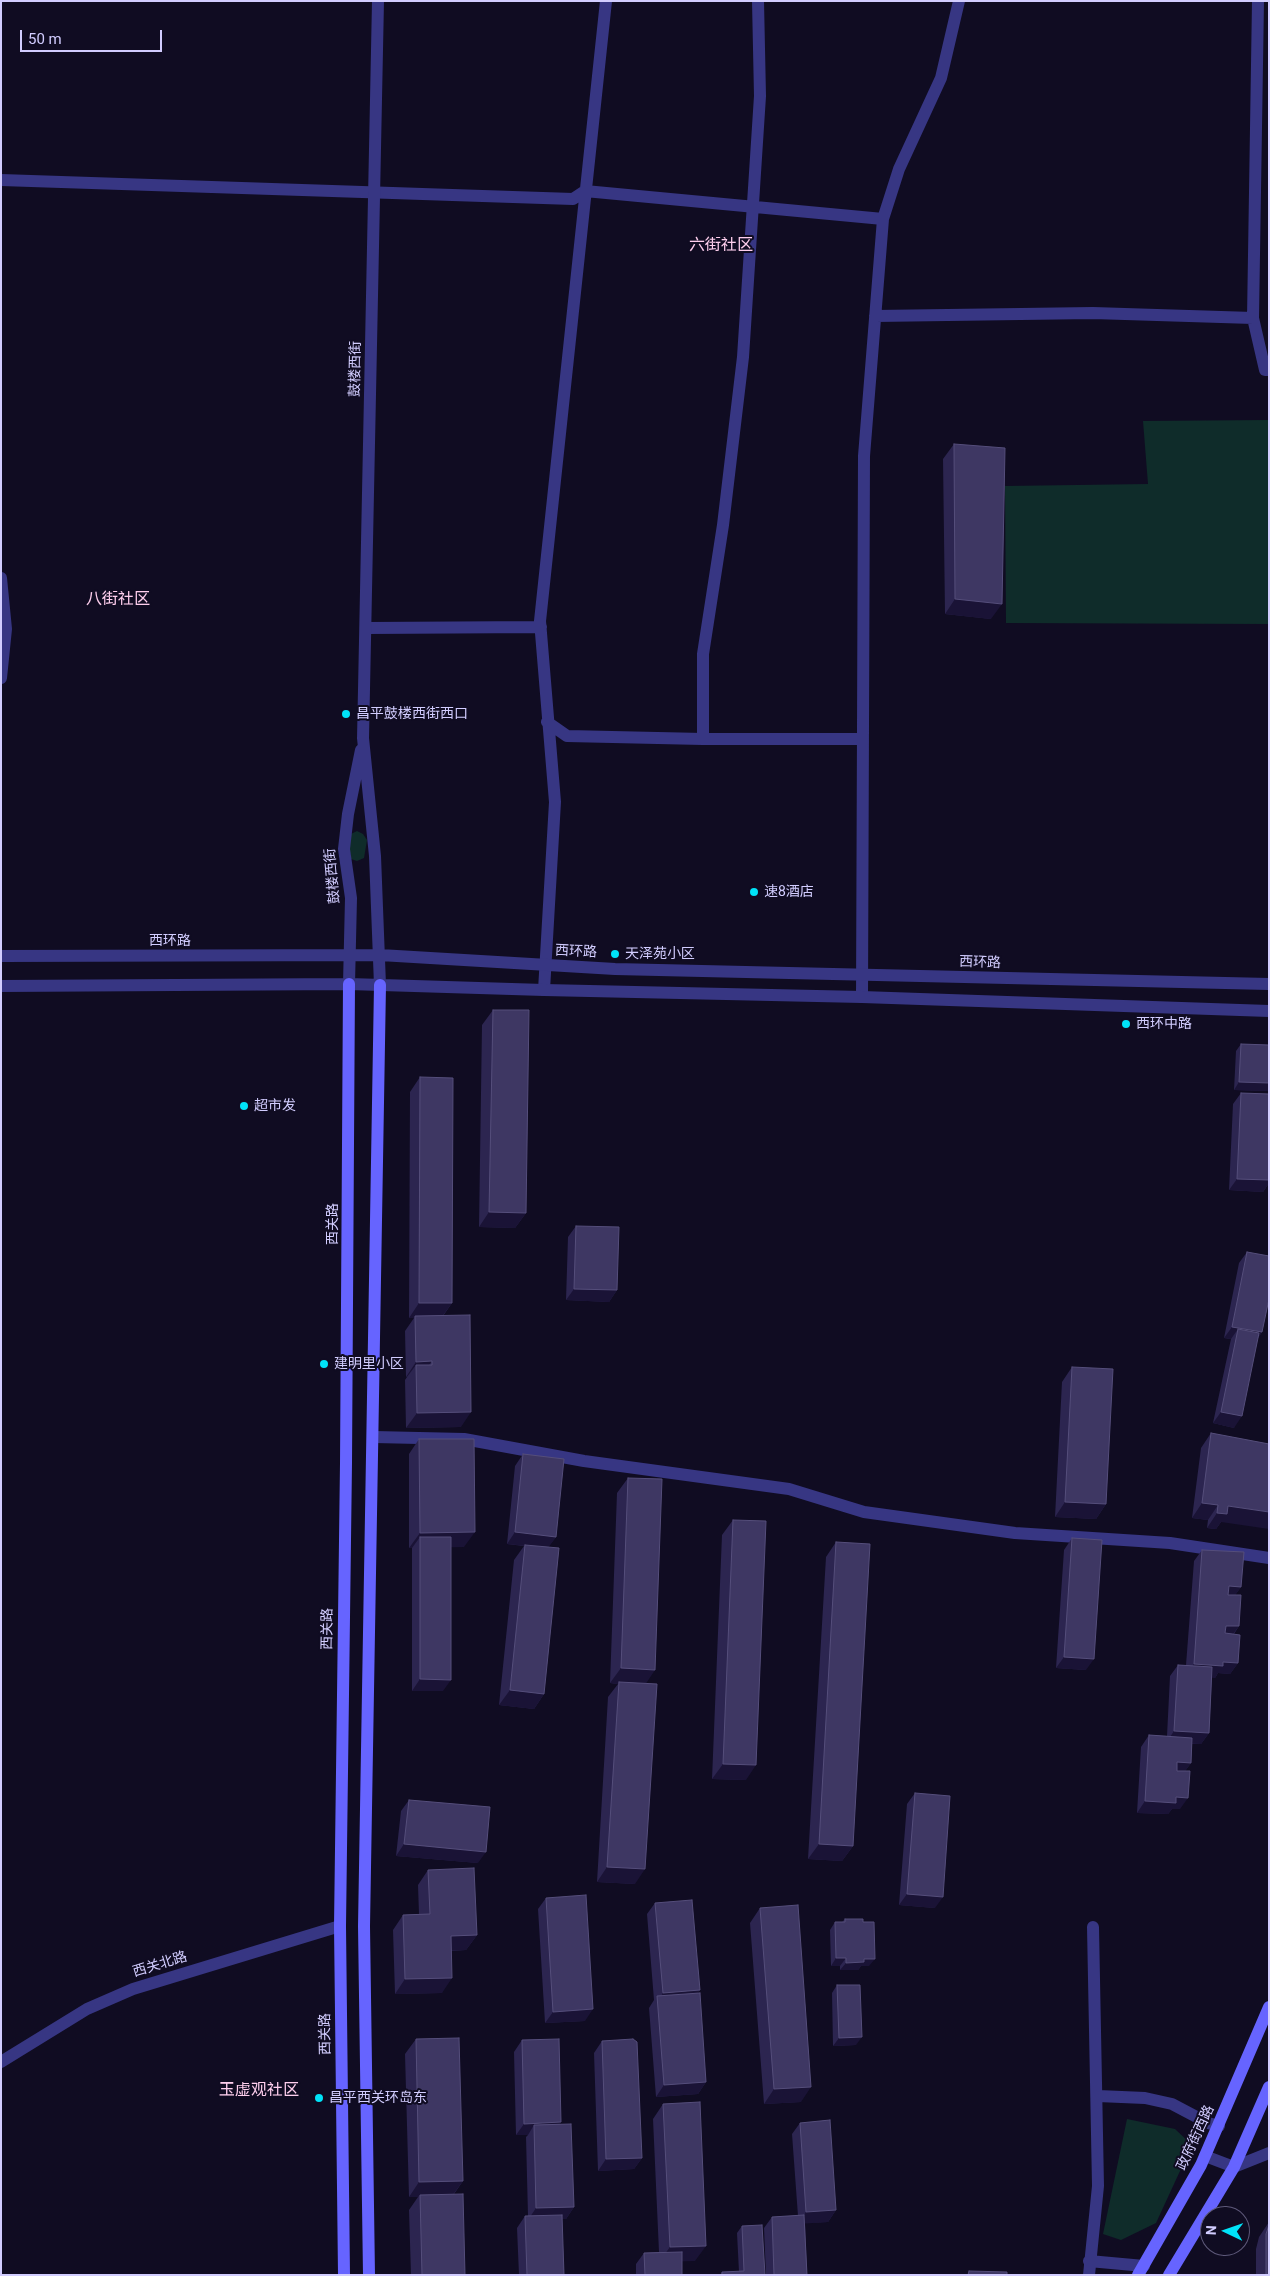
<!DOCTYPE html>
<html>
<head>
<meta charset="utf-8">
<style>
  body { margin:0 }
  #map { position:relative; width:1270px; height:2276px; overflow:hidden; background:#100c22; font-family:Roboto,sans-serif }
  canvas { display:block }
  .frame { position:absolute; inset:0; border:2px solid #d2cdff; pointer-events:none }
  .north { position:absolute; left:1200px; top:2206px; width:50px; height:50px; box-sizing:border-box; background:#100c22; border:1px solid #5e597a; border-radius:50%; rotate:273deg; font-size:14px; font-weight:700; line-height:20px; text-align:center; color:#d2cdff }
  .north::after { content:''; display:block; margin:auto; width:18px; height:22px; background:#00e3f8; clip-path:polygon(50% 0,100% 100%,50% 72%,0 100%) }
  .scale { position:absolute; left:20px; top:30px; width:142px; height:22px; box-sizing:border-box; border:2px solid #d2cdff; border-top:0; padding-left:6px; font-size:15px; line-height:18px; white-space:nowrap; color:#d2cdff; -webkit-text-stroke:4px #100c22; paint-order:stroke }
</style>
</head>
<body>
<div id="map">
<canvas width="1270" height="2276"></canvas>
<div class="frame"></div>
<div class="north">N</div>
<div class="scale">50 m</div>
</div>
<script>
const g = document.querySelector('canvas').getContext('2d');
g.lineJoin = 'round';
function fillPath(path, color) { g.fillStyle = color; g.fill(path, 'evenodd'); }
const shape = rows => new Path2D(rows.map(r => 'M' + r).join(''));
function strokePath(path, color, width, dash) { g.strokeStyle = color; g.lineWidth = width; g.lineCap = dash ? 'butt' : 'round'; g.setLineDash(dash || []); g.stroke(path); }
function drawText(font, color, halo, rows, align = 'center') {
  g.font = font + ' Roboto,"Noto Sans SC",sans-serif'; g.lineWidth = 4; g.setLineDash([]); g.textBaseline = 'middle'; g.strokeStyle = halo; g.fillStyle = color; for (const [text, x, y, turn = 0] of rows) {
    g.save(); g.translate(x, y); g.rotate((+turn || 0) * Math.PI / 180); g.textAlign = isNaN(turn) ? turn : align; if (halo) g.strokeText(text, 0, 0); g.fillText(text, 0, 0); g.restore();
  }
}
const green = shape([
  [1269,420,1269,624,1006,623,1005,486,1148,484,1143,421],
  [357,831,363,834,367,840,364,858,357,861,351,859,348,840,351,834],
  [1127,2119,1175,2129,1192,2145,1156,2223,1121,2240,1103,2234]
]);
const minor = shape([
  [1258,1,1253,318,1265,370,1269,370],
  [1,180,573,199,585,191,883,219],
  [875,316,1093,313,1253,318],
  [366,628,541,627],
  [547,722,567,736,703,739,863,739],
  [703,739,703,654,723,525,743,357,760,96,758,1],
  [544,990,555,802,540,621,606,1],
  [862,997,864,456,883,219,899,169,941,78,959,1],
  [374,1437,464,1439,584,1461,789,1489,864,1512,1015,1533,1170,1543,1269,1558],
  [1,2062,87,2009,133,1989,340,1926],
  [1098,2096,1145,2098,1172,2104,1208,2123,1219,2126],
  [1089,2261,1144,2266],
  [1089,2275,1098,2186,1093,1927]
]);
const tertiary = shape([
  [378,1,363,738,375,856,380,985],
  [1,578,6,629,1,678],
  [1,956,380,955,615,969,1269,984],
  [349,984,351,898,344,849,348,814,361,750],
  [1,986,349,984,544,990,862,997,1269,1011],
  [1205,2156,1234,2167,1269,2153]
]);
const secondary = shape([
  [344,2275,340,1926,346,1463,349,984],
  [369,2275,364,1926,380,985],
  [1138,2275,1201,2165,1269,2007],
  [1169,2275,1234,2167,1269,2087]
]);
const wall = shape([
  [954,444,991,619,945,614,943,459],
  [493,1010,526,1213,515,1228,479,1227,482,1025],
  [1241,1044,1269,1045,1269,1091,1234,1090,1236,1051],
  [420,1077,452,1303,443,1316,461,1427,406,1428,405,1380,407,1377,406,1377,405,1331,414,1318,409,1318,410,1092],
  [1241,1093,1269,1094,1269,1183,1263,1192,1229,1190,1233,1104],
  [576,1226,617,1290,609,1302,566,1300,568,1237],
  [1247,1252,1262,1332,1258,1338,1234,1428,1213,1423,1231,1339,1224,1338,1239,1263],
  [1072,1367,1106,1504,1096,1519,1055,1517,1062,1382],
  [1211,1433,1221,1522,1216,1529,1207,1528,1208,1520,1192,1518,1201,1448],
  [419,1439,464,1547,451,1547,443,1691,412,1691,412,1548,409,1548,409,1454],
  [523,1454,556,1537,548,1547,544,1694,534,1709,499,1705,514,1560,524,1546,507,1544,515,1466],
  [628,1478,645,1684,635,1884,597,1882,608,1697,618,1684,610,1683,617,1493],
  [733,1520,746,1780,712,1779,722,1535],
  [1072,1538,1086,1670,1056,1668,1064,1550],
  [836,1542,853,1846,842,1861,808,1859,826,1557],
  [1202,1550,1241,1587,1235,1595,1239,1626,1234,1634,1238,1663,1230,1674,1218,1673,1215,1678,1212,1677,1209,1733,1201,1744,1192,1744,1191,1763,1185,1771,1180,1809,1172,1809,1168,1814,1137,1813,1141,1747,1149,1735,1167,1736,1170,1676,1178,1665,1186,1665,1194,1561],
  [915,1793,935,1908,899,1905,907,1804],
  [409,1800,478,1863,396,1856,401,1811],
  [428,1870,477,1935,466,1950,451,1951,442,1993,395,1994,393,1930,403,1915,419,1914,418,1885],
  [546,1898,585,2021,545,2023,538,1909],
  [655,1903,700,1990,697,1994,706,2082,698,2094,656,2097,649,2008,654,2000,647,1914],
  [760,1908,801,2102,764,2104,750,1923],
  [845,1919,869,1966,861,1966,858,1970,840,1970,840,1966,831,1966,830,1930,835,1922,842,1922],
  [837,1985,856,2045,833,2046,832,1993],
  [416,2039,463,2181,454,2194,465,2275,411,2275,409,2210,418,2197,409,2197,405,2054],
  [522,2040,560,2125,574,2207,566,2219,562,2219,564,2275,519,2275,517,2228,525,2216,528,2216,526,2137,528,2135,516,2135,514,2052],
  [602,2041,642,2158,634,2169,598,2171,594,2053],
  [663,2104,695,2261,682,2261,682,2275,636,2275,636,2264,644,2253,659,2252,653,2119],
  [800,2123,836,2210,828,2222,805,2223,807,2275,766,2275,764,2228,772,2217,798,2216,792,2134],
  [1269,2222,1269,2275,1256,2275,1256,2249,1259,2237],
  [742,2226,765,2275,720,2275,722,2272,739,2272,737,2233]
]);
const shadedWall = shape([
  [955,599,1002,604,991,619,945,614],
  [1239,1082,1269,1083,1269,1091,1234,1090],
  [1237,1179,1269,1180,1269,1183,1263,1192,1229,1190],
  [489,1212,526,1213,515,1228,479,1227],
  [574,1289,617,1290,609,1302,566,1300],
  [419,1303,452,1303,441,1318,415,1316,414,1318,409,1318],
  [1232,1327,1262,1332,1254,1344,1238,1329,1231,1339,1224,1338],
  [432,1361,421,1376,416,1365,407,1377,406,1377,416,1362],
  [471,1412,461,1427,406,1428,417,1413],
  [1221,1412,1242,1416,1234,1428,1213,1423],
  [1065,1502,1106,1504,1096,1519,1055,1517],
  [1202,1503,1218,1505,1208,1520,1192,1518],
  [1228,1506,1269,1512,1269,1529,1221,1522,1216,1529,1207,1528,1217,1513],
  [475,1532,464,1547,420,1548,420,1537,412,1548,409,1548,420,1533],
  [515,1532,556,1537,548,1548,507,1544],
  [1229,1586,1241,1587,1233,1598,1221,1598],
  [1226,1626,1239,1626,1231,1637,1218,1637],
  [1064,1657,1094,1659,1086,1670,1056,1668],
  [1223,1662,1238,1663,1230,1674,1218,1673,1215,1678,1186,1676,1194,1664],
  [621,1668,655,1670,645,1685,619,1682,618,1684,610,1683],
  [420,1679,451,1680,443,1691,412,1691],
  [510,1690,544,1694,534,1709,499,1705],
  [1174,1731,1209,1733,1201,1744,1166,1743],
  [1177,1762,1191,1763,1183,1774,1169,1774],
  [723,1764,756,1765,746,1780,712,1779],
  [1176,1797,1188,1798,1180,1809,1172,1809,1168,1814,1137,1813,1145,1801],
  [404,1844,486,1852,478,1863,396,1856],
  [819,1844,853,1846,842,1861,808,1859],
  [607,1867,645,1869,635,1884,597,1882],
  [907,1894,943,1897,935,1908,899,1905],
  [477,1935,466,1950,440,1951,451,1936],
  [836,1958,846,1958,840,1966,831,1966],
  [864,1959,875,1959,869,1966,861,1966,858,1970,840,1970,846,1963],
  [452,1978,442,1993,395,1994,405,1979],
  [700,1990,692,2001,658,2001,663,1993],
  [593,2009,585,2021,545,2023,553,2012],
  [862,2037,856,2045,833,2046,839,2038],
  [706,2082,698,2094,656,2097,664,2085],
  [811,2087,801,2102,764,2104,774,2089],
  [561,2122,553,2134,534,2125,528,2135,516,2135,524,2124],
  [642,2158,634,2169,598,2171,606,2159],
  [463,2181,452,2196,420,2195,418,2197,409,2197,419,2182],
  [574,2207,566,2219,528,2220,536,2208],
  [836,2210,828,2222,798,2224,806,2212],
  [706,2246,695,2261,659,2262,670,2247]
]);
const building = shape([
  [954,444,1005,448,1002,604,955,599,954,444],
  [493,1010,529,1010,526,1213,489,1212,493,1010],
  [1241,1044,1269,1045,1269,1083,1239,1082,1241,1044],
  [420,1077,453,1078,452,1303,419,1303,420,1077],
  [1241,1093,1269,1094,1269,1180,1237,1179,1241,1093],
  [576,1226,619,1227,617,1290,574,1289,576,1226],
  [1247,1252,1269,1256,1269,1299,1262,1332,1232,1327,1247,1252],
  [470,1315,471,1412,417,1413,416,1365,432,1365,432,1361,416,1362,415,1316,470,1315],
  [1238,1329,1259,1333,1242,1416,1221,1412,1238,1329],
  [1072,1367,1113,1369,1106,1504,1065,1502,1072,1367],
  [1211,1433,1269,1444,1269,1512,1228,1506,1227,1514,1217,1513,1218,1505,1202,1503,1211,1433],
  [419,1439,474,1439,475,1532,420,1533,419,1439],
  [523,1454,564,1459,556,1537,515,1532,523,1454],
  [628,1478,662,1479,655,1670,621,1668,628,1478],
  [733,1520,766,1521,756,1765,723,1764,733,1520],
  [420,1537,451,1537,451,1680,420,1679,420,1537],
  [1072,1538,1102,1540,1094,1659,1064,1657,1072,1538],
  [836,1542,870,1544,853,1846,819,1844,836,1542],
  [525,1545,559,1548,544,1694,510,1690,525,1545],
  [1202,1550,1244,1552,1241,1587,1229,1586,1228,1595,1241,1595,1239,1626,1226,1626,1225,1633,1240,1635,1238,1663,1223,1662,1223,1666,1194,1664,1202,1550],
  [1178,1665,1212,1667,1209,1733,1174,1731,1178,1665],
  [619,1682,657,1684,645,1869,607,1867,619,1682],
  [1149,1735,1192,1738,1191,1763,1177,1762,1177,1771,1190,1771,1188,1798,1176,1797,1176,1803,1145,1801,1149,1735],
  [915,1793,950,1796,943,1897,907,1894,915,1793],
  [409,1800,490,1807,486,1852,404,1844,409,1800],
  [474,1868,477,1935,451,1936,452,1978,405,1979,403,1915,430,1914,428,1870,474,1868],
  [586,1895,593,2009,553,2012,546,1898,586,1895],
  [692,1900,700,1990,663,1993,655,1903,692,1900],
  [798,1905,811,2087,774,2089,760,1908,798,1905],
  [845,1919,863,1919,863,1922,874,1922,875,1959,864,1959,864,1962,846,1963,846,1958,836,1958,835,1922,845,1922,845,1919],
  [837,1985,860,1985,862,2037,839,2038,837,1985],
  [700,1993,706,2082,664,2085,657,1996,700,1993],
  [459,2038,463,2181,419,2182,416,2039,459,2038],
  [559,2039,561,2122,524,2124,522,2040,559,2039],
  [633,2039,637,2042,642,2158,606,2159,602,2041,633,2039],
  [700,2102,706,2246,670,2247,663,2104,700,2102],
  [830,2120,836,2210,806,2212,800,2123,830,2120],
  [571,2124,574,2207,536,2208,534,2125,571,2124],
  [463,2194,465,2275,422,2275,420,2195,463,2194],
  [562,2215,564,2275,527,2275,525,2216,562,2215],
  [804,2215,807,2275,774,2275,772,2217,804,2215],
  [762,2225,765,2275,722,2275,722,2272,744,2271,742,2226,762,2225],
  [1269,2225,1269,2275,1266,2275,1266,2234,1269,2225],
  [682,2252,682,2275,645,2275,644,2253,682,2252],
  [969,2271,1007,2272,1007,2275,968,2275,969,2271]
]);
const markers = [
  [346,714,5,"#00e3f8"],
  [754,892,5,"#00e3f8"],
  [615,954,5,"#00e3f8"],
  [1126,1024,5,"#00e3f8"],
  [244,1106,5,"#00e3f8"],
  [324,1364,5,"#00e3f8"],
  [319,2098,5,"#00e3f8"]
];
const streetNames = [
  ["鼓楼西街",356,369,-89],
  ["鼓楼西街",333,876,-95],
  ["西环路",170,941],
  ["西环路",576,952,3],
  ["西环路",980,963,2],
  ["西关路",333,1224,-90],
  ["西关路",328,1629,-89],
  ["西关北路",160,1965,-17],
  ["西关路",326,2034,-91],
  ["政府街西路",1196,2138,-65]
];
const poiNames = [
  ["昌平鼓楼西街西口",356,714],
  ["速8酒店",764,892],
  ["天泽苑小区",625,954],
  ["西环中路",1136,1024],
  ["超市发",254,1106],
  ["建明里小区",334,1364],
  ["昌平西关环岛东",329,2098]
];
const quarterNames = [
  ["六街社区",721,246],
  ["八街社区",118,600],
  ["玉虚观社区",259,2091]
];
fillPath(green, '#0f2c2a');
strokePath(minor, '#373683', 12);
strokePath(tertiary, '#373683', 12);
strokePath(secondary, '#6664ff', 12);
fillPath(wall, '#2c2550');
fillPath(shadedWall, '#1a1336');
fillPath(building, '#3e3763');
strokePath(building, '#554e7b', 1);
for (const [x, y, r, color] of markers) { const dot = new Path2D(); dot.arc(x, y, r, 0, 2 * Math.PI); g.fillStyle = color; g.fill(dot); strokePath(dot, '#100c22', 2); }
drawText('14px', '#d2cdff', '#100c22', streetNames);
drawText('14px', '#d2cdff', '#100c22', poiNames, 'left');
drawText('16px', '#ffcfee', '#100c22', quarterNames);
</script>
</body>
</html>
